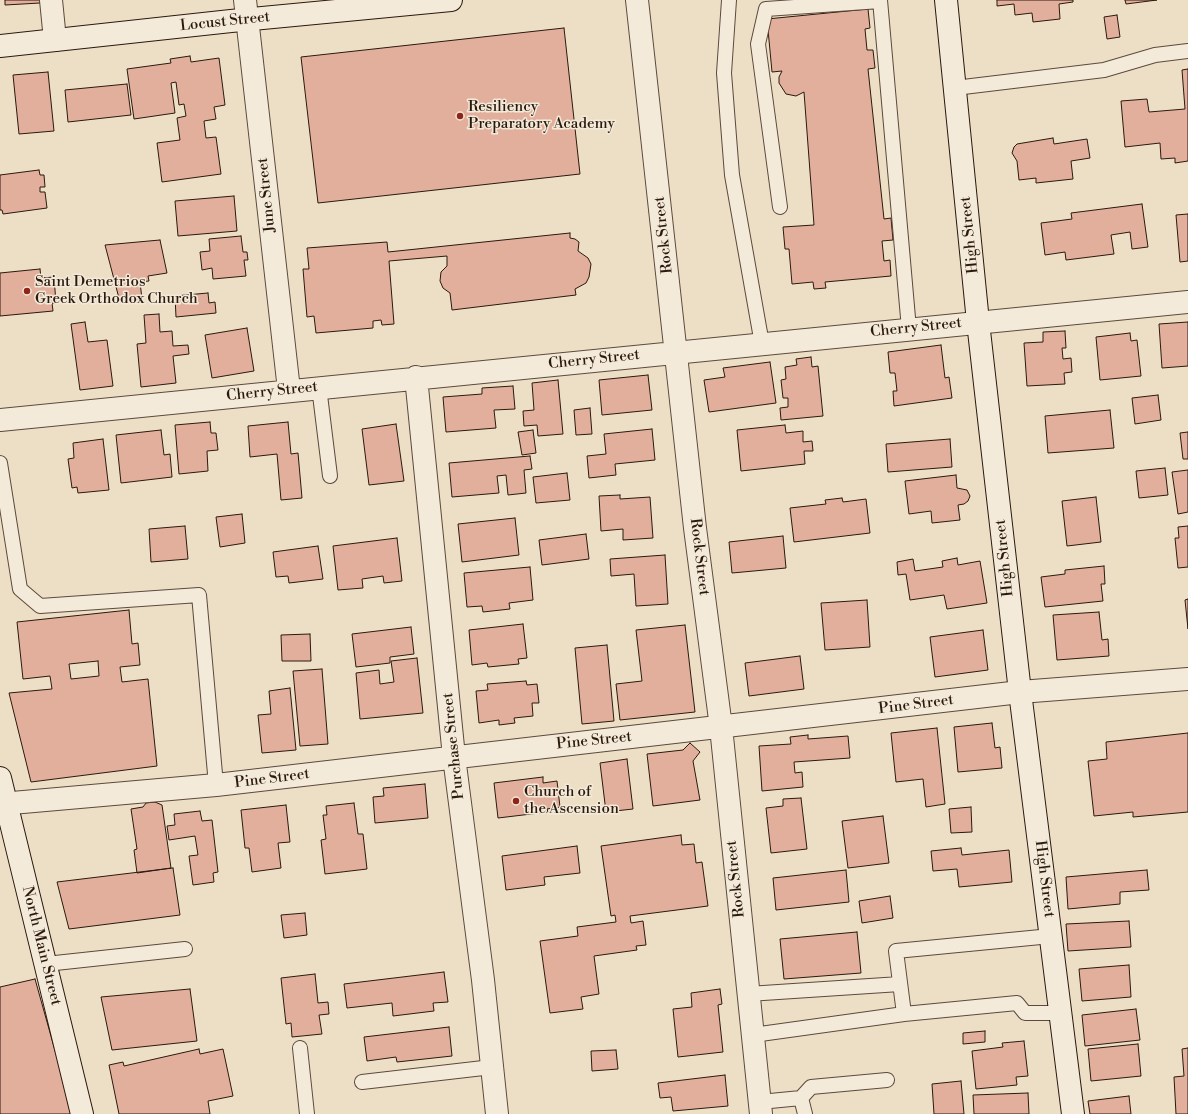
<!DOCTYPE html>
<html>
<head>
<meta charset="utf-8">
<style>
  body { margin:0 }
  canvas { display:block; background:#eddfc5 }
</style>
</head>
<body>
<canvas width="1188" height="1114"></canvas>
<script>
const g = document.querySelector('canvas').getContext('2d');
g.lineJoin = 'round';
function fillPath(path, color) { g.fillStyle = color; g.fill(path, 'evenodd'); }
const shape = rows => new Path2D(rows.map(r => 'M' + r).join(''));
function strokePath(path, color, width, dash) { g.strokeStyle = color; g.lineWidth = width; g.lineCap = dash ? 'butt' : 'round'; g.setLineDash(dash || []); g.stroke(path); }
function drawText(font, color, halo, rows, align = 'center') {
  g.font = font + ' "Libre Bodoni",serif'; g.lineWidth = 3; g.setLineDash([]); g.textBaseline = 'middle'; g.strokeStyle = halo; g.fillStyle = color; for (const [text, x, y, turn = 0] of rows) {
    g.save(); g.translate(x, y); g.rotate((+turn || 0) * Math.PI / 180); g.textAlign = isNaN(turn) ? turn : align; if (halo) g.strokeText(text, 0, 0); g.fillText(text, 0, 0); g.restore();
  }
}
const building = shape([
  [5,0,40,0,40,3,5,5,5,0],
  [997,0,1073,0,1073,2,1059,4,1060,19,1033,22,1032,13,1015,15,1014,4,997,6,997,0],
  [1125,0,1157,0,1126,4,1125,0],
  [868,9,870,28,865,29,867,50,873,50,875,68,868,69,884,219,891,218,893,240,882,241,884,261,890,260,891,276,825,282,826,288,814,289,813,282,792,284,789,249,785,249,783,227,814,225,804,92,796,96,786,94,779,83,779,77,782,71,772,72,767,19,868,9],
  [1117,15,1120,37,1107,39,1104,17,1117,15],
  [564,28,580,174,318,203,301,57,564,28],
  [190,56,191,62,219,58,225,105,214,107,216,119,204,121,206,138,216,137,221,174,162,182,157,143,180,140,177,118,186,116,184,104,179,105,176,82,171,83,175,113,134,119,127,69,171,63,170,59,190,56],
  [1188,69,1188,161,1175,163,1175,158,1161,159,1160,143,1125,147,1121,101,1147,99,1149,112,1185,109,1182,70,1188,69],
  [48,72,54,131,19,134,13,75,48,72],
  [127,84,131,115,68,122,65,90,127,84],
  [1053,138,1054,144,1087,139,1090,158,1071,161,1073,179,1036,183,1036,178,1019,180,1017,161,1012,153,1014,147,1017,144,1053,138],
  [39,170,40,175,44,175,45,187,40,187,40,192,45,192,47,208,3,214,2,210,0,210,0,175,39,170],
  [234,196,237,231,178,236,175,201,234,196],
  [1142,204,1148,247,1132,249,1130,232,1111,235,1114,254,1066,260,1065,252,1045,255,1041,223,1072,219,1071,213,1142,204],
  [1188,214,1188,261,1180,262,1176,215,1188,214],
  [570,233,570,238,575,239,579,242,578,251,588,258,591,264,589,277,586,283,575,289,576,295,452,310,450,293,443,288,440,281,441,272,447,266,447,256,389,261,394,324,382,325,381,320,373,321,373,328,316,333,314,316,307,317,303,269,309,269,307,248,387,242,388,252,570,233],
  [241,236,243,252,247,252,248,260,244,260,246,276,213,279,212,268,202,270,200,252,210,251,209,239,241,236],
  [160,240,167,273,148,276,149,281,140,282,142,299,120,302,105,245,160,240],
  [40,269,41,278,54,277,56,303,52,303,53,311,0,316,0,273,40,269],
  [208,293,209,303,215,302,216,313,176,317,175,296,208,293],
  [159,314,160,332,172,331,173,346,188,345,189,354,173,356,176,383,141,387,137,344,146,343,144,315,159,314],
  [85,322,88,342,107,340,113,386,80,390,71,324,85,322],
  [1188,322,1188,366,1162,368,1159,324,1188,322],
  [247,328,254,371,212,378,205,335,247,328],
  [1065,331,1066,348,1062,348,1063,359,1071,358,1072,372,1064,373,1065,384,1027,386,1024,343,1043,342,1043,332,1065,331],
  [1130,333,1131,341,1137,340,1141,376,1100,380,1096,337,1130,333],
  [941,345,945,378,949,377,952,398,894,406,893,391,897,391,895,373,890,373,888,352,941,345],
  [811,357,812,367,818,366,823,416,781,420,780,408,788,407,788,398,783,398,781,380,786,379,785,367,797,365,796,359,811,357],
  [770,362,776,403,709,412,704,380,725,377,723,368,770,362],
  [648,375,652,410,602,415,599,380,648,375],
  [558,380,563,434,538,436,537,425,524,426,523,411,534,410,532,383,558,380],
  [513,386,515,409,494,410,496,428,446,432,443,397,482,394,482,388,513,386],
  [1158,395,1161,420,1135,424,1132,398,1158,395],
  [590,408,592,434,576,435,574,410,590,408],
  [1110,410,1114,448,1048,453,1045,416,1110,410],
  [210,422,211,433,216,433,218,450,207,451,208,471,179,474,175,425,210,422],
  [288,422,291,454,298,453,302,498,281,500,277,454,250,457,248,426,288,422],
  [396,424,404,481,369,485,362,429,396,424],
  [785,425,786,433,803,431,803,442,812,441,813,451,804,451,805,464,741,471,737,430,785,425],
  [652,429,655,460,615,464,616,475,589,478,587,456,606,454,604,434,652,429],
  [161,430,164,455,170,454,172,477,121,483,116,435,161,430],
  [533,430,536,453,522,455,518,432,533,430],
  [1188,432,1188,459,1183,459,1180,433,1188,432],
  [103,439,109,490,78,493,77,487,72,488,68,459,74,458,73,443,103,439],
  [950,439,952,467,888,472,886,444,950,439],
  [530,456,532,469,524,470,526,493,508,495,506,475,497,476,499,493,452,497,449,463,530,456],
  [1165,468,1168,495,1139,498,1136,471,1165,468],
  [1188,470,1188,512,1178,514,1172,472,1188,470],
  [567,473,570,500,536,503,533,477,567,473],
  [956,475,957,488,967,490,970,496,968,501,964,504,958,505,960,520,932,523,931,511,909,514,905,481,956,475],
  [620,495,620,499,650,497,653,538,623,540,623,529,601,531,599,496,620,495],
  [1096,497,1101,542,1067,546,1062,501,1096,497],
  [842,498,843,502,866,499,870,533,794,542,790,508,826,504,825,500,842,498],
  [242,514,245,543,220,547,216,517,242,514],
  [515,518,519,555,462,562,458,524,515,518],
  [185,526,188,559,151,562,149,529,185,526],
  [1188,526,1188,567,1178,568,1175,538,1179,538,1178,527,1188,526],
  [586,534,589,559,542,565,539,540,586,534],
  [783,536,786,568,732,573,729,542,783,536],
  [397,538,402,581,384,583,383,576,362,579,363,588,338,590,333,546,397,538],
  [318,546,323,579,289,583,288,576,276,577,273,552,318,546],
  [665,555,668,604,636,606,634,574,611,576,610,559,665,555],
  [957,558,958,565,980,561,987,603,947,609,944,595,910,600,906,574,898,575,897,562,913,559,915,571,943,567,942,561,957,558],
  [1104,566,1105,584,1101,584,1103,601,1045,607,1041,577,1065,574,1065,570,1104,566],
  [530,567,533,600,509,603,510,609,483,612,482,606,467,607,464,573,530,567],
  [1188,599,1188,629,1185,600,1188,599],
  [867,600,870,647,825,650,821,603,867,600],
  [129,610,132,644,138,643,140,665,120,667,122,682,148,679,157,766,31,782,9,693,52,689,50,676,23,679,17,622,129,610],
  [98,661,99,676,71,679,69,664,98,661],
  [1099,612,1102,640,1108,639,1109,656,1057,660,1053,615,1099,612],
  [523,624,527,658,518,659,519,664,488,667,487,663,472,665,469,630,523,624],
  [685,625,695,712,620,720,616,684,642,681,636,630,685,625],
  [411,627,414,654,390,657,390,663,356,667,352,634,411,627],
  [983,630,988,670,935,677,930,637,983,630],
  [310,634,311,661,282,661,281,635,310,634],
  [607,645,614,721,582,724,575,648,607,645],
  [800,656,804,689,749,696,745,663,800,656],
  [417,658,423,713,360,719,356,673,379,670,380,684,394,682,391,661,417,658],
  [322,669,328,744,300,746,293,671,322,669],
  [526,681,527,685,537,684,539,703,532,703,533,716,514,718,515,723,499,725,499,720,479,723,476,691,488,690,487,684,526,681],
  [290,688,296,750,262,753,258,715,271,714,269,691,290,688],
  [992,723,995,748,1000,747,1002,768,958,772,954,727,992,723],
  [937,728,945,804,926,807,923,779,896,782,891,733,937,728],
  [1188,733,1188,812,1133,817,1133,812,1094,816,1088,761,1107,759,1106,742,1188,733],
  [808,735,808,739,848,736,850,758,794,762,795,773,802,772,803,787,762,791,759,746,791,744,790,737,808,735],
  [690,743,700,752,693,761,700,800,653,806,647,754,683,750,690,743],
  [627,759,633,809,606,812,600,763,627,759],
  [543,777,543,783,557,781,560,807,547,809,548,812,498,818,494,783,543,777],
  [425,784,428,818,375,823,373,797,384,796,383,788,425,784],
  [801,798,807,849,771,853,766,808,783,806,783,799,801,798],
  [155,802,162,805,171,868,137,873,134,850,137,849,131,809,143,807,146,803,155,802],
  [354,803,358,834,363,834,367,869,325,874,321,840,326,839,323,815,327,815,326,806,354,803],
  [286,805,290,842,278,843,281,868,252,872,249,848,245,848,241,810,286,805],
  [971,807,972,832,951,833,949,809,971,807],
  [200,811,202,821,212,820,218,872,213,873,214,882,193,885,189,856,198,855,195,836,169,840,167,826,175,825,174,814,200,811],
  [883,816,889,863,848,868,842,821,883,816],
  [681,835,682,845,694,844,696,863,702,862,708,906,630,916,631,923,643,921,646,945,636,946,637,950,594,956,599,994,581,997,583,1009,550,1013,540,941,578,936,577,927,616,922,615,915,611,916,601,846,681,835],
  [577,846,580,873,544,877,545,885,506,890,502,856,577,846],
  [961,848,962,855,1009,850,1012,882,959,887,957,869,933,871,931,851,961,848],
  [173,868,180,915,69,929,57,882,173,868],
  [846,870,849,902,776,910,773,878,846,870],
  [1147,870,1149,890,1120,892,1120,904,1068,909,1066,877,1147,870],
  [890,896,893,918,862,923,859,901,890,896],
  [305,913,307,935,284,938,281,915,305,913],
  [1129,921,1131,947,1068,951,1066,924,1129,921],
  [857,932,861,973,784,979,780,939,857,932],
  [1129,965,1131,997,1082,1001,1079,969,1129,965],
  [444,972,448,1002,433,1003,434,1011,393,1016,392,1003,347,1008,344,984,444,972],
  [315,974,318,1003,328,1002,329,1014,319,1015,322,1034,292,1037,291,1023,286,1024,281,978,315,974],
  [35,979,56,1054,62,1052,77,1114,0,1114,0,987,35,979],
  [190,989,197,1041,112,1050,101,997,190,989],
  [720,989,722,1004,718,1005,723,1052,678,1057,673,1009,692,1007,691,993,720,989],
  [1136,1009,1140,1040,1085,1046,1082,1015,1136,1009],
  [449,1027,452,1056,397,1062,396,1057,367,1061,364,1037,449,1027],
  [985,1031,985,1042,963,1044,963,1033,985,1031],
  [1024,1041,1028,1076,1016,1077,1017,1085,976,1089,972,1051,1003,1047,1002,1043,1024,1041],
  [1138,1044,1141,1076,1091,1081,1088,1049,1138,1044],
  [1188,1048,1188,1114,1176,1114,1174,1077,1184,1076,1182,1049,1188,1048],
  [199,1049,200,1054,223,1049,233,1096,208,1101,210,1114,119,1114,109,1065,123,1062,124,1066,199,1049],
  [616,1050,618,1069,592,1071,591,1051,616,1050],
  [725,1075,728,1106,673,1111,671,1097,660,1098,658,1083,725,1075],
  [961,1081,964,1114,934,1114,932,1084,961,1081],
  [1028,1093,1029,1114,974,1114,973,1095,1028,1093],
  [1129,1096,1131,1114,1090,1114,1088,1101,1129,1096]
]);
const lane = shape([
  [729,0,724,73,732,175,762,344],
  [880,0,909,329],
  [955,88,1104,70,1155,55,1188,51],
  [780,207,758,44,766,9,880,1],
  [319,387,330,476],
  [0,463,20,589,40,606,199,595,216,785],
  [46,964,185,949],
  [748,994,900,984],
  [904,1014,896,951,1051,936],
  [753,1035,904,1014,1017,1003,1025,1013,1060,1013],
  [300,1048,307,1114],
  [362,1082,492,1067],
  [801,1098,811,1087,887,1080],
  [760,1102,801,1098,805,1114]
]);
const street = shape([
  [51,0,55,40],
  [245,0,289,390],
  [637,0,695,528,721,727,761,1114],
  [416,377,454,757,483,980,497,1114],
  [0,420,1188,302],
  [0,804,216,785,1020,692,1188,679]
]);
const secondary = shape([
  [946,0,978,322,1020,692,1073,1114],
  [0,46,231,21,451,0],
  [0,778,82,1114]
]);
const markers = [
  [460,116,4,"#8f2418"],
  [27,291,4,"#8f2418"],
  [516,801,4,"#8f2418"]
];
const streetNames = [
  ["Locust Street",225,22,-6],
  ["June Street",267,195,-96],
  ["Rock Street",664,235,-96],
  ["High Street",970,235,-96],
  ["Cherry Street",916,328,-6],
  ["Cherry Street",594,360,-6],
  ["Cherry Street",272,392,-6],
  ["Rock Street",699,557,83],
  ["High Street",1005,558,-96],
  ["Pine Street",916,705,-7],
  ["Pine Street",594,741,-6],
  ["Purchase Street",454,746,-96],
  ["Pine Street",272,779,-7],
  ["Rock Street",736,879,-96],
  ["High Street",1044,879,83],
  ["North Main Street",41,946,76]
];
const poiNames = [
  ["Resiliency",468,107],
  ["Preparatory Academy",468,124],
  ["Saint Demetrios",35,282],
  ["Greek Orthodox Church",35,299],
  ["Church of",524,792],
  ["the Ascension",524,809]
];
fillPath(building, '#e3af9d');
strokePath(building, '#2b190e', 1);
strokePath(lane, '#5c4a3c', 16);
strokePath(street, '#5c4a3c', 24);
strokePath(secondary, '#2b190e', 24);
strokePath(lane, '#f3ead9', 14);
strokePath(street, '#f3ead9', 22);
strokePath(secondary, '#f3ead9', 22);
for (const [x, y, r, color] of markers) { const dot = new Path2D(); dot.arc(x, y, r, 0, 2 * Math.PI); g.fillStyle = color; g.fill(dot); strokePath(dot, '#f3ead9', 1.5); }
drawText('15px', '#2b190e', '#f3ead9', streetNames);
drawText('15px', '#2b190e', '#f3ead9', poiNames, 'left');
</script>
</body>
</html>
